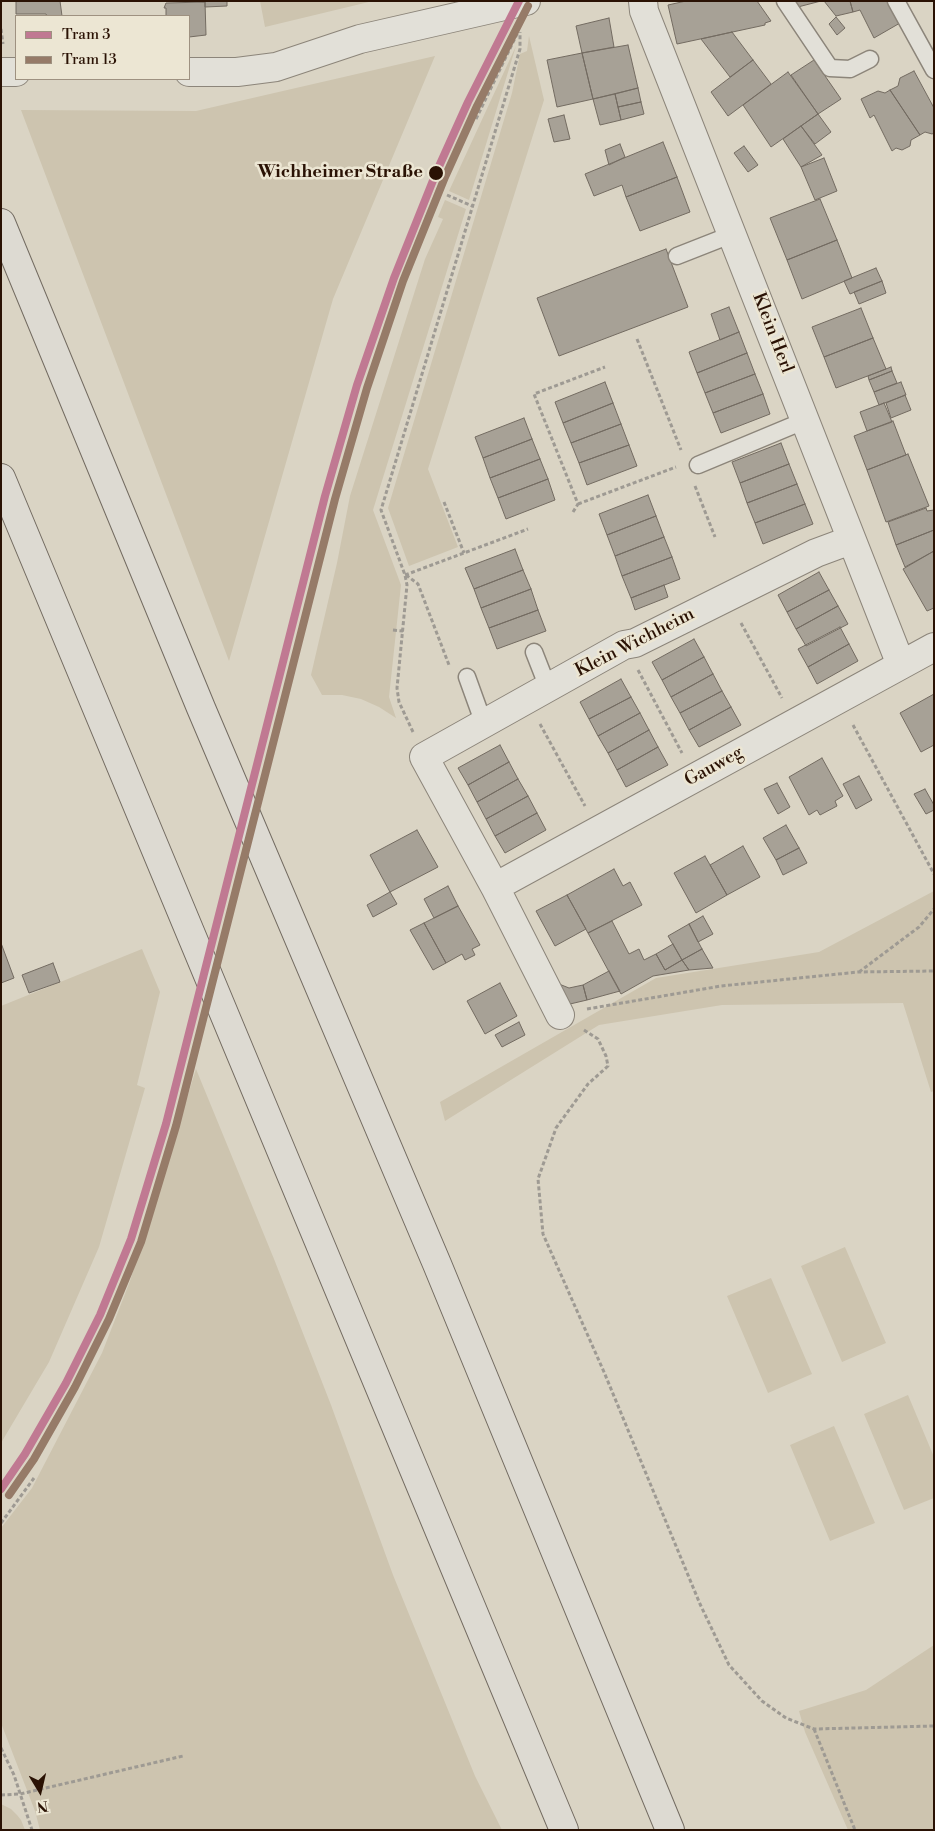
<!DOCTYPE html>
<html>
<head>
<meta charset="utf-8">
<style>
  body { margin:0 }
  #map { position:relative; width:935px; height:1831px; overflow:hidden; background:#dad4c4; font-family:"Libre Bodoni",serif }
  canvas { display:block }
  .frame { position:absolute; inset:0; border:2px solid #2a1204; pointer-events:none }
  .legend { position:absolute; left:15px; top:15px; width:175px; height:65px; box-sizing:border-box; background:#ece6d3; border:1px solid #9e9180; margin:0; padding:6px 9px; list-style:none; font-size:15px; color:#2a1204 }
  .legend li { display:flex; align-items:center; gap:10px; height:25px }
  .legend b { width:25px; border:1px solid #9e9180 }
  .north { position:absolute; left:15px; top:1766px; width:50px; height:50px; -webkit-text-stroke:4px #ece6d3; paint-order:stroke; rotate:171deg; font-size:14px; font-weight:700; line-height:20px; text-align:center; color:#2a1204 }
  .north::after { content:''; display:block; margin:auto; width:18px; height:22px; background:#2a1204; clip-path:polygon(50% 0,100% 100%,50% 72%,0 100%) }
</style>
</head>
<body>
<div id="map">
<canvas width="935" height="1831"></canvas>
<div class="frame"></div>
<ul class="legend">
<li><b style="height:6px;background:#c07992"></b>Tram 3</li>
<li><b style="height:6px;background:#967b68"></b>Tram 13</li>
</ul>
<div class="north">N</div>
</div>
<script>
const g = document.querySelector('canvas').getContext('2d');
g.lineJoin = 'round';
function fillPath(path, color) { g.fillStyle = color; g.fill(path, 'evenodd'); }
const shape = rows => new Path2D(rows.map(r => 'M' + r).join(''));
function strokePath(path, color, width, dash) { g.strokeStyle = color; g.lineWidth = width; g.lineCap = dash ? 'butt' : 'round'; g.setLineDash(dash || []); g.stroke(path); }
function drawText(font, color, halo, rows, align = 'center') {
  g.font = font + ' "Libre Bodoni",serif'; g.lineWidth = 5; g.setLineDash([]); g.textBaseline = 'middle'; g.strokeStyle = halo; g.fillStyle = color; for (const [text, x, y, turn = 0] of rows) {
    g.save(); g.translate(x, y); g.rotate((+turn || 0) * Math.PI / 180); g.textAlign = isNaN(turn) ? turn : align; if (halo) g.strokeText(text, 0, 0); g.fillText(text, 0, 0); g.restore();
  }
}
const green = shape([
  [260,1,373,1,265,27],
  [529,36,544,100,428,469,458,547,409,566,388,508,512,93,520,54,527,51],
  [516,46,469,200,449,191],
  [435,56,333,299,229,661,21,110,196,111],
  [445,200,466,209,373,510,401,585,389,697,396,718,379,707,361,699,342,695,322,695,311,675,337,563,350,496,425,259,443,219,438,217],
  [934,891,934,1091,931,1092,903,1003,722,1005,599,1025,445,1121,440,1102,656,978,819,952],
  [142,949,160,992,137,1085,145,1088,99,1247,49,1362,1,1443,1,1006],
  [196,1069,274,1259,331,1405,393,1575,475,1776,502,1830,40,1830,35,1811,1,1723,1,1528,32,1488,102,1353,130,1281],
  [845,1247,886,1343,842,1362,801,1266],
  [771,1278,812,1374,768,1393,727,1296],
  [908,1395,934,1457,934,1498,904,1510,864,1414],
  [834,1426,875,1523,830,1541,790,1445],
  [934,1645,934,1830,848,1830,805,1732,799,1711,866,1690],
  [1,1804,11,1809,17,1815,21,1820,25,1830,1,1830]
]);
const building = shape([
  [16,1,60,1,62,16,47,16,46,14,16,14,16,1],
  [187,1,227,1,227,6,205,7,205,2,187,1],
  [686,1,757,1,771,21,765,23,765,25,677,44,668,5,686,1],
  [793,1,821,1,794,8,793,1],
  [824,1,850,1,853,12,836,16,824,1],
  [850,1,888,1,900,23,874,38,860,10,853,12,850,1],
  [205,2,206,35,189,37,189,16,166,16,166,8,164,8,166,3,205,2],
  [836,17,845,28,837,35,829,24,836,17],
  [609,18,614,47,582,53,576,26,609,18],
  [732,32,753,60,730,77,701,39,732,32],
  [628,45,638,88,593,99,582,53,628,45],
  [582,53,593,99,557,107,547,60,582,53],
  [753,60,771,84,728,116,711,92,753,60],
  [814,60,841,99,818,114,791,75,814,60],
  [914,71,934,108,934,133,932,134,925,132,920,135,890,90,898,86,900,78,914,71],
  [788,72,818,114,771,147,743,105,788,72],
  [638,88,641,102,618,107,615,94,638,88],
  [890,90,920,135,911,140,910,146,902,150,896,148,892,151,874,115,870,118,861,99,878,91,885,93,890,90],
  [615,94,621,120,600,125,593,99,615,94],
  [641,102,644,114,621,120,618,107,641,102],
  [818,114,831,132,815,144,801,126,818,114],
  [564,115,570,139,554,142,548,119,564,115],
  [801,126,822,155,801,167,783,139,801,126],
  [663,142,677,177,626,197,622,185,594,196,585,174,663,142],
  [620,144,625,157,609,165,605,150,620,144],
  [744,146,758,165,748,172,734,153,744,146],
  [824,158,837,191,815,200,801,167,824,158],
  [677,177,690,212,640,231,626,197,677,177],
  [820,199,837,240,787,260,770,218,820,199],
  [837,240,852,278,802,299,787,260,837,240],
  [666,249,688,307,559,356,537,298,666,249],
  [876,268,882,281,850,294,844,281,876,268],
  [882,281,886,293,859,304,854,292,882,281],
  [729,307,739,332,720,340,711,314,729,307],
  [861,308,873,338,824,357,812,327,861,308],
  [739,332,747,353,697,373,689,352,739,332],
  [873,338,886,369,836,388,824,357,873,338],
  [747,353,755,374,705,393,697,373,747,353],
  [891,367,892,371,869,380,868,376,891,367],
  [892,371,897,383,874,392,869,380,892,371],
  [755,374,763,394,713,413,705,393,755,374],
  [605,382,613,403,563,423,555,402,605,382],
  [901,382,906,395,879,405,874,392,901,382],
  [763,394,770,414,721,433,713,413,763,394],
  [905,395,911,410,891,418,886,403,905,395],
  [613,403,621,424,571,443,563,423,613,403],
  [884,403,892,422,867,431,860,412,884,403],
  [524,418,532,439,483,458,475,437,524,418],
  [893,421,906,455,867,470,854,436,893,421],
  [621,424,629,445,579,463,571,443,621,424],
  [532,439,540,459,490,478,483,458,532,439],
  [781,443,789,464,740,483,732,462,781,443],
  [629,445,637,466,587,485,579,463,629,445],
  [908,454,929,506,886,522,867,470,908,454],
  [540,459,548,479,498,498,490,478,540,459],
  [789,464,797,484,747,503,740,483,789,464],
  [548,479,555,500,506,519,498,498,548,479],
  [797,484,805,504,755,523,747,503,797,484],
  [648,495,656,516,607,535,599,514,648,495],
  [805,504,813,524,763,544,755,523,805,504],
  [926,508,927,511,934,510,934,530,896,545,888,522,926,508],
  [656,516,664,537,615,556,607,535,656,516],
  [934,530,934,551,905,567,896,545,934,530],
  [664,537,672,557,622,576,615,556,664,537],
  [515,549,523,570,474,589,465,568,515,549],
  [934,551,934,608,927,611,903,569,934,551],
  [672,557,680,579,631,598,622,576,672,557],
  [523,570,531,589,481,608,474,589,523,570],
  [819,572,829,590,787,612,778,595,819,572],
  [664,585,668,597,635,610,631,598,664,585],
  [531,589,538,610,489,628,481,608,531,589],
  [829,590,838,606,796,629,787,612,829,590],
  [838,606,848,624,806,646,796,629,838,606],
  [538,610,546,631,497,649,489,628,538,610],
  [840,627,849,644,808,667,798,649,840,627],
  [694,639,704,657,662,680,652,662,694,639],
  [849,644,858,661,817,684,808,667,849,644],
  [704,657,713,674,671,697,662,680,704,657],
  [713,674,722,691,680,713,671,697,713,674],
  [621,679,631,697,589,719,580,702,621,679],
  [722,691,731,707,689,730,680,713,722,691],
  [934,694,934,745,921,752,900,713,934,694],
  [631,697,640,713,598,736,589,719,631,697],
  [731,707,741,725,699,747,689,730,731,707],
  [640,713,649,730,608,753,598,736,640,713],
  [649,730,658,747,617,770,608,753,649,730],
  [500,745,509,762,468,785,458,768,500,745],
  [658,747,668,765,626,787,617,770,658,747],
  [822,758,843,796,835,801,837,806,820,815,817,810,809,815,789,777,822,758],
  [509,762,518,779,477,802,468,785,509,762],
  [859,776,872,800,856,809,843,784,859,776],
  [518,779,528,796,486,819,477,802,518,779],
  [777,783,790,807,778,814,764,789,777,783],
  [925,789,934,805,934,810,926,814,914,794,925,789],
  [528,796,537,813,495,836,486,819,528,796],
  [537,813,546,830,505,853,495,836,537,813],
  [786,825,799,848,776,860,763,838,786,825],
  [417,830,438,867,390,892,370,855,417,830],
  [743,846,760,877,727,895,710,865,743,846],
  [799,848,807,863,783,875,776,860,799,848],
  [705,856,727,895,696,913,674,873,705,856],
  [614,869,623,886,630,882,642,905,588,933,567,895,614,869],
  [448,886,458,906,434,918,424,899,448,886],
  [390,892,397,904,373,917,367,905,390,892],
  [567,895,586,929,555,946,536,911,567,895],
  [458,906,480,945,472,949,475,955,465,960,462,954,446,963,424,923,458,906],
  [703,916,713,934,698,942,689,924,703,916],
  [612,921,629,954,639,949,644,960,656,954,665,970,682,960,689,970,653,976,621,994,588,933,612,921],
  [424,923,446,963,433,970,410,930,424,923],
  [689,924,702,949,682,960,668,936,689,924],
  [1,943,14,978,1,983,1,943],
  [673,944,682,960,665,970,656,954,673,944],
  [702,949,713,968,689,970,682,960,702,949],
  [53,963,60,982,29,993,22,975,53,963],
  [609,971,620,991,587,1000,583,985,609,971],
  [500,983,517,1016,485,1034,467,1001,500,983],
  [559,984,569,988,583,985,587,1000,570,1004,559,984],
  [519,1022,525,1035,502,1047,495,1035,519,1022]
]);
const path = shape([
  [1,29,3,44],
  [476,119,518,32],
  [447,195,472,206],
  [637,339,681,450],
  [695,486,715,537],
  [444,502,464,553],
  [578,504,676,467],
  [573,512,578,504,534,394,605,367],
  [405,575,528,529],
  [406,575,418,584,449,665],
  [741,623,782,698],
  [393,630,403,631],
  [638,670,682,753],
  [540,724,585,806],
  [853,725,934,874],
  [413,732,399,702,397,688,407,585,405,575,381,510,520,49,520,32],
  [859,972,919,927,934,909],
  [587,1009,721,986,858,972,934,971],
  [584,1030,598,1039,606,1056,608,1066,588,1084,556,1128,538,1179,543,1234,604,1372,700,1604,729,1665,762,1701,786,1718,814,1729,934,1726],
  [1,1523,34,1478],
  [814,1729,855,1830],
  [1,1748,14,1775,32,1830],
  [1,1795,20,1794,183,1756]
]);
const service = shape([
  [785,1,830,68,850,69,870,59],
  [896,1,934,70],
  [677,256,733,234],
  [698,465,806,420],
  [534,652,543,675,550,686],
  [467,677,480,713,486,722]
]);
const minor = shape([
  [643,1,644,11,901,665],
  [1,72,16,72],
  [189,72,237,72,276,67,360,39,526,1],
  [495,887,934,647],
  [560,1015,495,887,424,757,624,645,635,643,816,553,851,540]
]);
const motorway = shape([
  [1,223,201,708,437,1264,670,1830],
  [1,478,564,1830]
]);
const tram1 = shape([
  [1,1489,25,1454,66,1383,100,1315,131,1239,166,1124,325,496,357,385,394,278,436,173,468,102,519,1]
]);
const tram2 = shape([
  [9,1495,34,1459,75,1387,109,1319,141,1242,176,1126,335,499,367,388,403,281,445,177,477,106,528,6]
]);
const markers = [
  [436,173,8,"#2a1204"]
];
const stopNames = [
  ["Wichheimer Straße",423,173]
];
const streetNames = [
  ["Klein Herl",772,333,69],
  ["Klein Wichheim",635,643,-27],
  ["Gauweg",714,767,-29]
];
fillPath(green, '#cdc4af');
fillPath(building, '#a7a196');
strokePath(building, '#736b61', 1);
strokePath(service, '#8c857a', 19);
strokePath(minor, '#8c857a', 30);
strokePath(motorway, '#736b61', 30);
strokePath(path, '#9e9a93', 3, [4, 2.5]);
strokePath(service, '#e2e0d8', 16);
strokePath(minor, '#e2e0d8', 28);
strokePath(motorway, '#dddad2', 28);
strokePath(tram1, '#c07992', 8);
strokePath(tram2, '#967b68', 8);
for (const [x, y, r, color] of markers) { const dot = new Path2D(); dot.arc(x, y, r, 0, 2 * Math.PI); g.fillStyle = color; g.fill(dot); strokePath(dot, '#ece6d3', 2); }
drawText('bold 18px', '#2a1204', '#ece6d3', stopNames, 'right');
drawText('18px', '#2a1204', '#ece6d3', streetNames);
</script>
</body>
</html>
